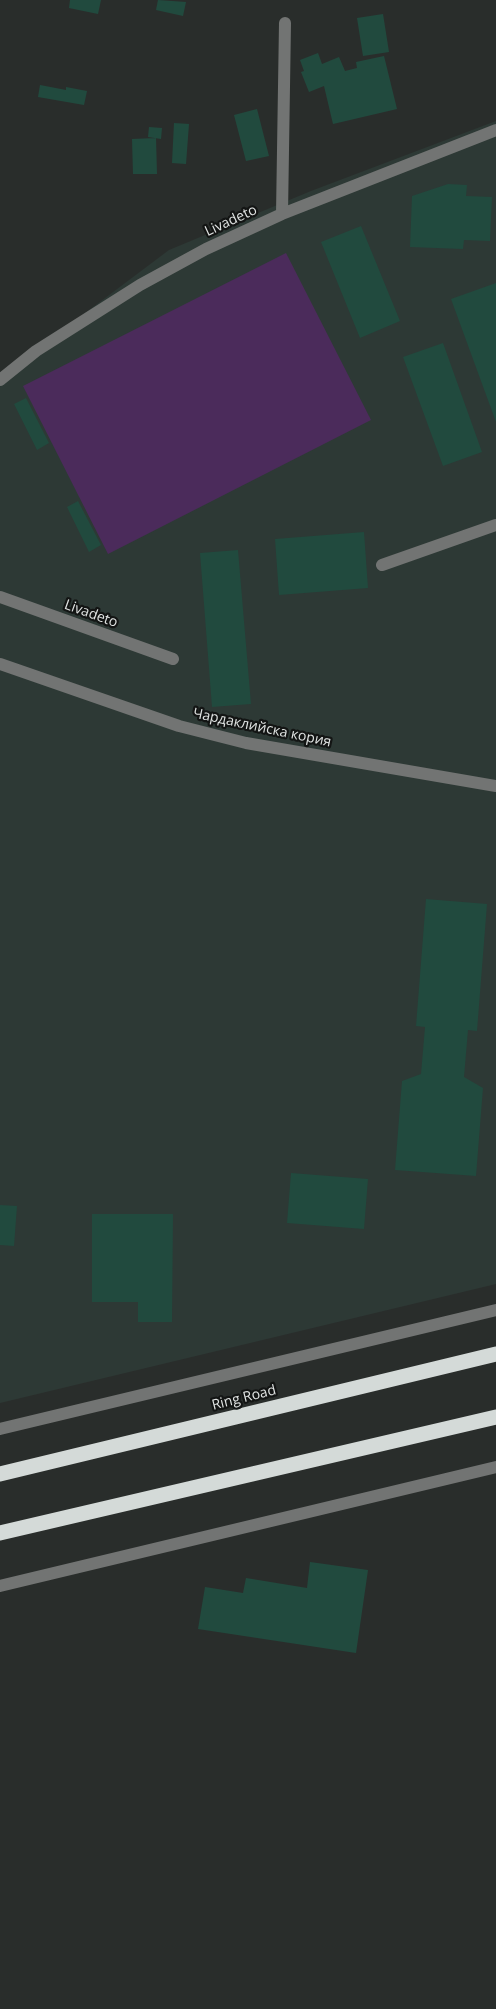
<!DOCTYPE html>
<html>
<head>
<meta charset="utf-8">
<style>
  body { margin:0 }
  canvas { display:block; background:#292d2b }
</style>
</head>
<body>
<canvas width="496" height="2009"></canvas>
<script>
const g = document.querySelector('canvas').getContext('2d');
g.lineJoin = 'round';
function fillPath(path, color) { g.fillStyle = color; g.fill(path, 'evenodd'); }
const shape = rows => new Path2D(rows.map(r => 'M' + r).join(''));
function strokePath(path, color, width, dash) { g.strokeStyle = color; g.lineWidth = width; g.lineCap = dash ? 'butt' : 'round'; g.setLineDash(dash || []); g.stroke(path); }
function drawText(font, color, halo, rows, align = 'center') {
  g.font = font + ' "Open Sans",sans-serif'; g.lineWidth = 4.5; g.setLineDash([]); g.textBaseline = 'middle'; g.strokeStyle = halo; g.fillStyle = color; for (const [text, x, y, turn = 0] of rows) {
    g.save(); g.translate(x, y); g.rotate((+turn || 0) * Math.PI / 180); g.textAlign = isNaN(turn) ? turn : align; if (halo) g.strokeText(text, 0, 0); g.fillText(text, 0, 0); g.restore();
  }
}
const built = shape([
  [496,121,496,1284,0,1403,0,377,169,250,311,191]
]);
const green = shape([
  [286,253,371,420,108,554,23,386]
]);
const building = shape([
  [70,0,101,0,98,14,69,8],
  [158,0,186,2,183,16,156,10],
  [383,14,389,52,363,56,357,18],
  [318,53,322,64,339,57,345,71,357,68,356,62,384,56,397,109,333,124,324,86,309,92,301,72,304,71,300,60],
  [40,85,66,90,66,87,87,91,84,105,38,97],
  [257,109,269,156,246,161,234,115],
  [174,123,189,124,186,164,172,163],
  [149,127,162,128,161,139,148,137],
  [156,138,157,174,133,174,132,139],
  [448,184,467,185,466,196,492,197,490,241,464,240,463,249,410,247,412,196],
  [361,226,400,321,360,338,321,242],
  [496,283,496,422,451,299],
  [443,343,482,452,443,466,403,357],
  [26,398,49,443,37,450,14,404],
  [78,501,101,545,89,552,67,507],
  [364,532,368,588,279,595,275,539],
  [238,550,251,704,212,707,200,553],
  [426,899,487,904,477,1031,468,1030,464,1077,483,1088,476,1176,395,1170,402,1081,421,1074,425,1027,416,1026],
  [291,1173,368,1179,364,1229,287,1223],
  [0,1205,17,1206,14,1246,0,1245],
  [92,1214,173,1214,172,1322,138,1322,138,1302,92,1302],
  [310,1562,368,1570,356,1653,198,1629,205,1587,243,1593,246,1578,307,1588]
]);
const minor = shape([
  [282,214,285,23],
  [0,380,36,351,140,285,206,249,282,214,496,130],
  [382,565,496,525],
  [0,597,173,659],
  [0,664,179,726,246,743,496,786],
  [0,1429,496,1310],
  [0,1586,496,1467]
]);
const highway = shape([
  [0,1474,496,1354],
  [0,1533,496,1417]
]);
const streetNames = [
  ["Livadeto",231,221,-25],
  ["Livadeto",91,614,20],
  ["Чардаклийска кория",262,728,12],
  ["Ring Road",244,1398,-14]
];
fillPath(built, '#2d3935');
fillPath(green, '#4b2b5b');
fillPath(building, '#214a3e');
strokePath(minor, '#727473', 12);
strokePath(highway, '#d4dad8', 15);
drawText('14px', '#e1e4e3', '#131514', streetNames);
</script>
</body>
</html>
